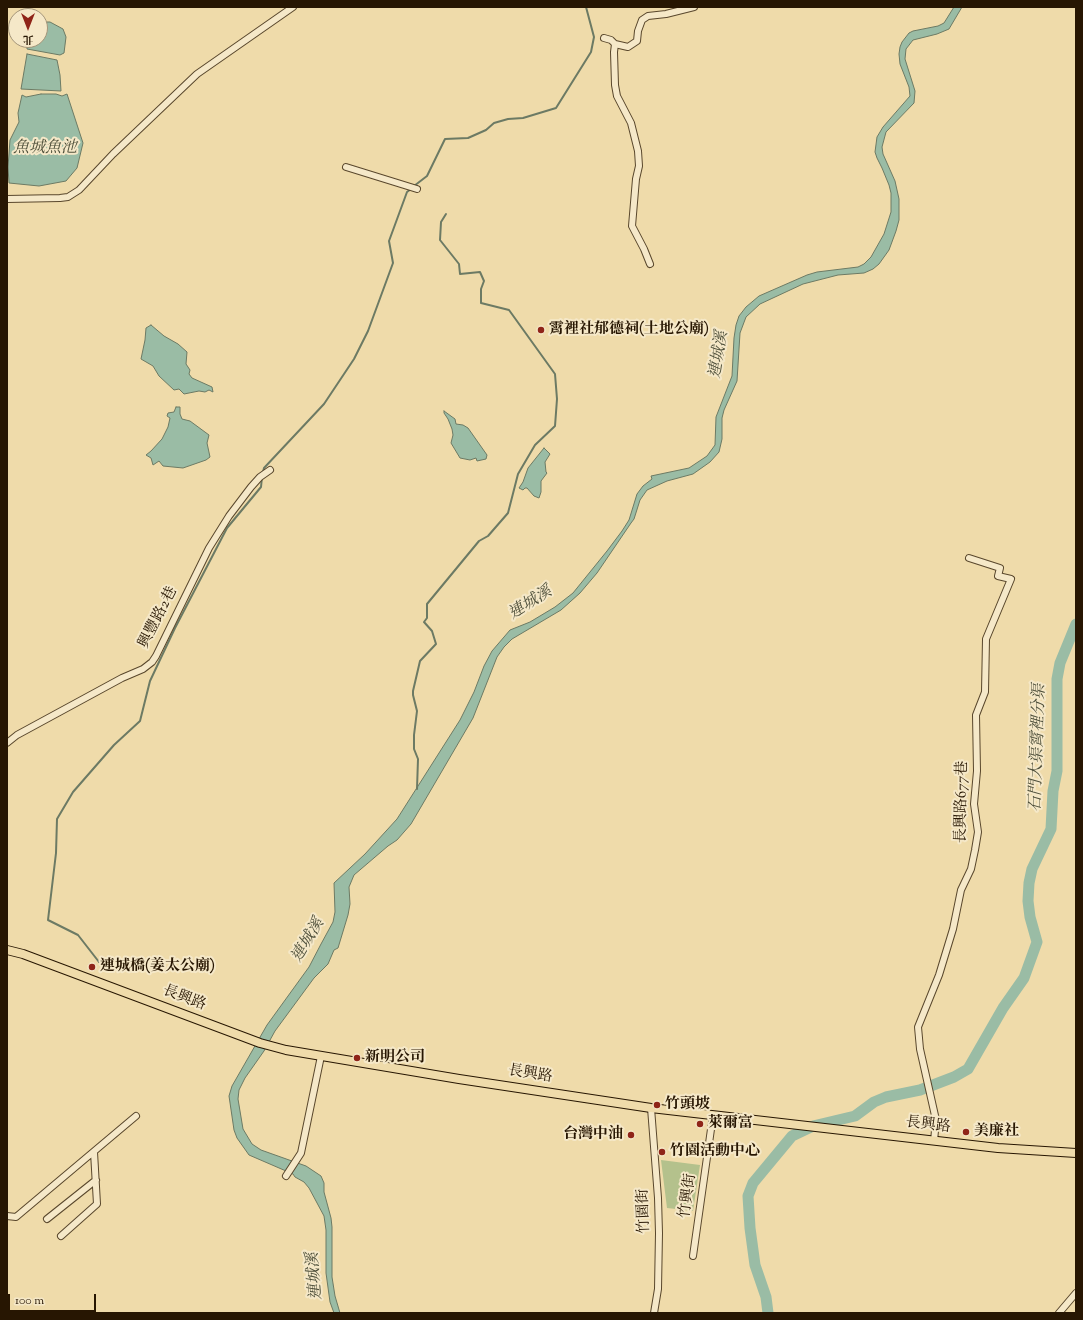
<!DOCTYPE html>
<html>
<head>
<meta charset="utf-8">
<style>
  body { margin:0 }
  #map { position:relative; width:1083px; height:1320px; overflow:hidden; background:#efdbaa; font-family:"Sorts Mill Goudy","Noto Serif TC",serif }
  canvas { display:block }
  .frame { position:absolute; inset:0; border:8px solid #271602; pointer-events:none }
  .north { position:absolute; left:8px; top:8px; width:40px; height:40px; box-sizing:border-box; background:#f5e8c8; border:1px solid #a39479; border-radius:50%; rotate:180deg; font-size:11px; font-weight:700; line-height:16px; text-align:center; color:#271602 }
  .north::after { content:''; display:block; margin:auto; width:14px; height:18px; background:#8f2418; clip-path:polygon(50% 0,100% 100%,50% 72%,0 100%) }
  .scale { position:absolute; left:8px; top:1294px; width:88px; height:18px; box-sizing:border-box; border:2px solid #271602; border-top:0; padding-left:5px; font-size:12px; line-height:14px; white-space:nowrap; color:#271602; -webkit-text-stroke:3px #f5e8c8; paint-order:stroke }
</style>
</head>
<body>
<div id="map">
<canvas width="1083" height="1320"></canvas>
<div class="frame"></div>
<div class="north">北</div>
<div class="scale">100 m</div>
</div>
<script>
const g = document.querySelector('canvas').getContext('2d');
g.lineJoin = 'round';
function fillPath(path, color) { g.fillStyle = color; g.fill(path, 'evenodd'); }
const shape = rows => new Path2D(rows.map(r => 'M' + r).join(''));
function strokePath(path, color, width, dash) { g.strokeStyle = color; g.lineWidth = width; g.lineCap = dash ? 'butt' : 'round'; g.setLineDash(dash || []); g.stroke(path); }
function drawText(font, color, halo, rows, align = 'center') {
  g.font = font + ' "Sorts Mill Goudy","Noto Serif TC",serif'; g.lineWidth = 4; g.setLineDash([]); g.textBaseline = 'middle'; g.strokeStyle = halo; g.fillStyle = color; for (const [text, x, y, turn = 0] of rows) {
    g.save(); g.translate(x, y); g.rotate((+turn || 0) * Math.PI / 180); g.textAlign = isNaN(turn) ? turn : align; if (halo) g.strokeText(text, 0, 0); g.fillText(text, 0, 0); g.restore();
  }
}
const green = shape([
  [661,1160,700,1165,693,1211,667,1208]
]);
const water = shape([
  [954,7,962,7,949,29,937,34,913,40,906,49,905,59,915,91,914,103,886,132,882,147,883,154,895,181,899,199,899,220,896,231,889,250,879,264,873,269,864,273,838,275,803,284,760,304,746,317,740,333,737,381,724,410,722,418,722,439,719,452,710,462,693,474,667,481,647,490,640,500,634,519,631,523,597,573,580,593,561,610,512,639,504,647,497,657,473,718,411,824,397,840,388,846,354,875,349,887,350,904,348,915,338,948,334,950,328,964,314,978,275,1031,264,1051,245,1078,239,1090,238,1099,243,1129,252,1144,261,1150,306,1166,321,1176,324,1183,324,1192,331,1218,332,1227,332,1277,335,1296,340,1313,334,1313,330,1302,326,1273,326,1230,324,1216,309,1188,304,1182,295,1177,293,1174,249,1155,237,1138,234,1130,229,1096,232,1086,267,1025,309,967,321,944,333,922,335,912,334,883,365,854,397,819,460,720,474,692,484,666,492,651,510,630,530,622,555,607,573,593,607,551,622,531,629,520,637,494,643,486,652,479,651,476,689,468,707,456,715,445,716,417,732,376,734,338,736,325,739,316,746,307,759,296,807,275,817,272,858,267,864,264,871,257,884,234,891,212,891,193,889,185,882,168,877,158,875,152,877,137,883,127,910,96,909,87,900,64,899,54,900,47,902,42,909,33,913,31,938,26,944,23,954,7],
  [40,22,50,22,63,29,66,37,64,53,60,55,27,49,27,40,40,40,40,22],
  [27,54,57,60,60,75,61,91,21,89,27,54],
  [41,94,56,94,62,96,67,94,83,143,77,168,66,181,39,186,9,183,8,167,10,140,19,122,18,113,22,95,26,97,41,94],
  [151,325,164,336,178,344,187,352,186,364,190,370,189,374,192,378,212,387,213,392,209,390,205,392,199,391,184,394,179,389,174,390,159,376,153,366,141,359,145,340,146,328,151,325],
  [176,407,180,407,180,414,182,419,190,421,209,435,207,443,210,457,206,460,183,468,163,466,159,461,153,465,151,458,146,455,151,451,162,439,168,427,170,418,167,416,168,413,174,412,176,407],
  [444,411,455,419,456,424,463,425,468,428,487,455,486,459,477,461,476,458,470,460,460,458,451,443,453,435,452,429,448,419,444,413,444,411],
  [544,448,550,454,545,462,546,472,547,473,541,481,541,492,539,498,534,496,527,488,525,488,523,490,519,488,523,482,528,468,544,448]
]);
const stream = shape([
  [414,186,427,176,445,139,468,138,486,130,494,123,508,119,523,118,556,108,591,52,594,37,586,7],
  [263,472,264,468,324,404,354,359,368,331,393,263,389,241,407,192,411,189],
  [417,789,418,759,414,749,414,735,417,711,413,695,413,691,420,661,436,644,432,631,424,622,427,618,427,604,479,541,488,536,508,513,518,474,535,445,555,426,557,399,555,374,509,310,481,303,481,289,484,281,480,272,460,274,459,264,440,240,441,222,446,214],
  [113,972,99,962,78,935,48,920,56,853,57,819,73,792,114,745,140,721,150,681,175,628,227,528,261,487,262,477]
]);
const river = shape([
  [768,1313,766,1297,755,1265,750,1228,748,1196,753,1183,792,1136,813,1126,855,1116,874,1102,886,1097,920,1090,954,1077,968,1069,1003,1008,1024,978,1037,942,1030,917,1028,901,1029,883,1032,869,1051,829,1053,791,1057,771,1057,679,1060,663,1076,624]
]);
const minor = shape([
  [604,38,611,40,615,44,628,47,637,41,638,31,642,20,648,16,666,14,694,7],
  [615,44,614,52,615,85,617,96,631,123,638,151,639,166,636,179,632,226,644,249,650,264],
  [346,167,417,189],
  [7,199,60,198,68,197,79,190,113,154,197,74,293,7],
  [7,743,17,735,122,678,143,669,152,662,156,656,209,548,229,516,251,487,260,477,270,470],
  [651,1108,658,1198,659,1233,658,1289,654,1313],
  [934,1141,936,1120,920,1049,918,1027,939,975,953,929,961,890,971,869,975,850,978,832,974,804,977,771,976,715,985,692,986,639,1011,579,998,576,1000,568,969,558],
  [286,1176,301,1153,321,1056],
  [7,1216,16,1217,136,1116],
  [47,1219,96,1180],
  [61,1236,97,1204,94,1152],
  [693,1256,713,1115],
  [1059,1313,1076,1293]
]);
const major = shape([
  [7,950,23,954,260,1043,286,1050,459,1079,651,1108,998,1148,1076,1153]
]);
const markers = [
  [541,330,4,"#8f2418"],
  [92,967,4,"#8f2418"],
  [357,1058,4,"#8f2418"],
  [657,1105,4,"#8f2418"],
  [700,1124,4,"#8f2418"],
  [966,1132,4,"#8f2418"],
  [631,1135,4,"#8f2418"],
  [662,1152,4,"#8f2418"]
];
const poiNames = [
  ["霄裡社郁德祠(土地公廟)",549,330],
  ["連城橋(姜太公廟)",100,967],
  ["新明公司",365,1058],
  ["竹頭坡",665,1105],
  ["萊爾富",708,1124],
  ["美廉社",974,1132],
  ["台灣中油",623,1135,"right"],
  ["竹園活動中心",670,1152]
];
const streetNames = [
  ["興豐路2巷",159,618,-63],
  ["長興路677巷",963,802,-89],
  ["長興路",184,999,21],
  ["長興路",530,1075,9],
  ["長興路",928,1126,7],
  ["竹興街",689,1196,-82],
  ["竹園街",645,1211,-92]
];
const waterNames = [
  ["魚城魚池",45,149],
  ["連城溪",720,355,-81],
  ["連城溪",531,604,-33],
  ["石門大渠霄裡分渠",1039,748,-88],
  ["連城溪",309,941,-59],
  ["連城溪",316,1276,-95]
];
fillPath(green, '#b4c18c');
fillPath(water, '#9abca5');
strokePath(water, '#6c7a64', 1);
strokePath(stream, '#6c7a64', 2);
strokePath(river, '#9abca5', 11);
strokePath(minor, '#59472c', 8);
strokePath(major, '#271602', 10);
strokePath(minor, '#f5e8c8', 6);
strokePath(major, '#efdbaa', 8);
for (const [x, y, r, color] of markers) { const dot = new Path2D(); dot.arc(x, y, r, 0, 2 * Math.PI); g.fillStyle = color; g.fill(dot); strokePath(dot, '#f5e8c8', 1.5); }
drawText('bold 15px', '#271602', '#f5e8c8', poiNames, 'left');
drawText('15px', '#271602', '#f5e8c8', streetNames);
drawText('italic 16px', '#4f503b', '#f5e8c8', waterNames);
</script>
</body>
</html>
